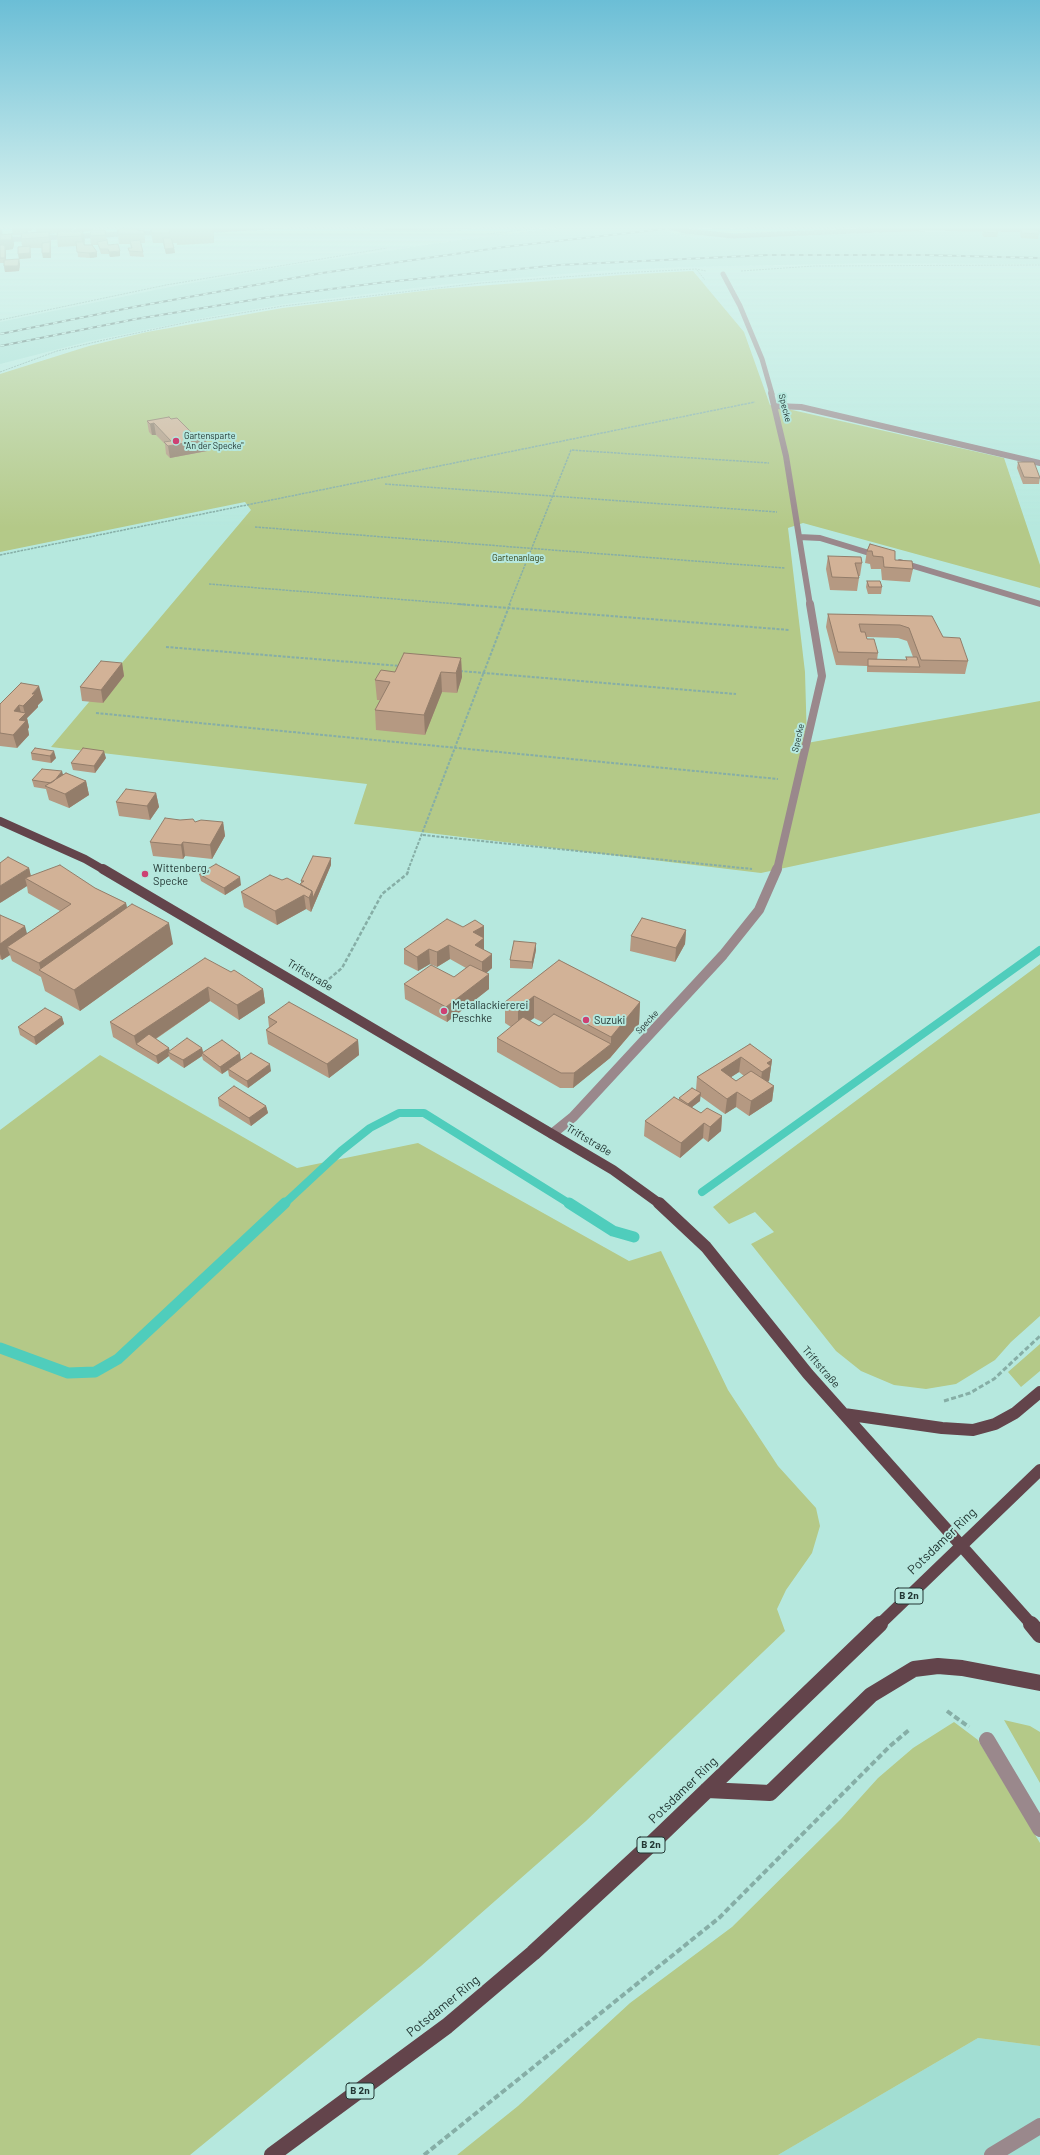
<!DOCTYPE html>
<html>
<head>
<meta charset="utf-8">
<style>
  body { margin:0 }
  canvas { display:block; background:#b6e8de }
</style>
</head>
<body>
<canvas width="1040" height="2155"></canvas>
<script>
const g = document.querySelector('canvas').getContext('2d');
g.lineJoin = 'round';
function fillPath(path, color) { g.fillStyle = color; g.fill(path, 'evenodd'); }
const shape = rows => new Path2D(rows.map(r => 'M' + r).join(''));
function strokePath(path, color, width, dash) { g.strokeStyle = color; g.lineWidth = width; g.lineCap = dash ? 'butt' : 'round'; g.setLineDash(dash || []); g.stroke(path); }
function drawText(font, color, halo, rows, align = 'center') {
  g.font = font + ' Barlow,sans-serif'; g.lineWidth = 4; g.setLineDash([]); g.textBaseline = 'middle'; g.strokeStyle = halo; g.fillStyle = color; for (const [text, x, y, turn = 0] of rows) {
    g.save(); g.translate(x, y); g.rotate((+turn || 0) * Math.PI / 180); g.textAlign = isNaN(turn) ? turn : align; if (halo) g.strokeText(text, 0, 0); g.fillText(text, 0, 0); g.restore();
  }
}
const built = shape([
  [370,226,487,226,449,232,370,232],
  [575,226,758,226,726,229,692,228,666,232,694,238,721,239,907,231,1040,232,1040,264,868,263,684,267,598,271,439,285,285,304,208,317,86,342,0,364,0,322,170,287,281,267,454,241],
  [978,2038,1040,2046,1040,2155,778,2155]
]);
const green = shape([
  [693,271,744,332,770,405,1004,458,1040,565,1040,588,803,523,788,528,805,672,807,743,1040,701,1040,813,761,873,354,824,367,784,51,747,251,510,245,502,0,552,0,374,89,346,147,332,283,308,439,289,622,275],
  [1040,964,1040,1316,1011,1342,995,1360,956,1384,926,1389,894,1385,861,1371,836,1351,751,1244,774,1232,755,1212,729,1224,713,1207],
  [100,1055,297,1168,418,1143,629,1261,661,1251,728,1390,778,1466,816,1508,820,1526,812,1553,786,1590,777,1609,785,1631,586,1821,421,1966,190,2155,0,2155,0,1130],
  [1040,1344,1040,1371,1021,1387,1008,1372],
  [1004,1720,1030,1726,1040,1732,1040,1783],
  [954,1722,978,1740,1040,1843,1040,2046,978,2038,778,2155,457,2155,518,2106,630,2003,732,1927,841,1819,878,1778,913,1748]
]);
const streamFar1 = shape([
  [702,1192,1040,950],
  [284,1204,341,1151,370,1128,399,1113,424,1113,570,1204]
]);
const stream = shape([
  [569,1203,613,1231,634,1237],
  [0,1348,68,1373,95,1372,118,1359,285,1203]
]);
const pathFar5 = shape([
  [487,234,560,226],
  [697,270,705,280],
  [741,271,814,266,1040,265],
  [0,320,166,285,387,248],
  [0,372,57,351,104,340,193,321,283,306,481,283,619,273,696,269,706,271]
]);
const pathFar4 = shape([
  [385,484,777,512],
  [255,527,785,568],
  [0,555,755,402],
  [209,584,470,605],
  [509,605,571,450,769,463]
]);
const pathFar3 = shape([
  [458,604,790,630],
  [166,647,401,666],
  [460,671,736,694],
  [96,713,778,779],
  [423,835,752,869],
  [408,870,510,604]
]);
const pathFar2 = shape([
  [329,979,342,968,382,894,407,874,409,869]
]);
const pathFar1 = shape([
  [944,1401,970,1393,994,1379,1040,1336]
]);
const path = shape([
  [947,1711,969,1727],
  [424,2155,719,1918,890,1746,909,1730]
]);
const minorFar4 = shape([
  [387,228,471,226],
  [200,231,285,226],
  [685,231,733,236,927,228,1040,230],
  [0,240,164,232],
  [723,274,740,306,762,359,772,394]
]);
const minorFar3 = shape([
  [771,393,786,456,810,605],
  [775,406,801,407,1040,463],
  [799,537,820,538,879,556],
  [900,562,1040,604]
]);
const minorFar2 = shape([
  [777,870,822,676,810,604]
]);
const minorFar1 = shape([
  [552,1134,573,1117,723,955,759,910,777,869]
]);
const minor = shape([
  [987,1740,1040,1829],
  [992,2155,1040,2126]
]);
const majorFar3 = shape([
  [0,821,85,859,104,870]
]);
const majorFar2 = shape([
  [103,869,613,1170,660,1204]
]);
const majorFar1 = shape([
  [659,1203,706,1247,808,1374,1032,1625],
  [844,1414,942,1428,973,1430,995,1424,1015,1413,1040,1392],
  [879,1625,1040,1470]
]);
const major = shape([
  [1031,1624,1040,1635],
  [707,1790,770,1793,871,1695,914,1669,938,1666,962,1668,1040,1683],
  [272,2155,447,2026,533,1953,648,1847,880,1624]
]);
const rail = shape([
  [687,226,689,226],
  [0,334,139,306,322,273,504,247,664,229],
  [0,346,136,319,276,296,386,282,559,265,768,255,924,255,1040,258]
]);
const minorBridge = shape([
  [668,226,685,231]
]);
const wall = shape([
  [0,226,3,234,12,234,14,244,13,249,6,250,6,260,19,259,20,264,19,271,5,272,4,263,0,263],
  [11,226,74,226,71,231,76,231,75,226,98,226,97,227,95,227,93,230,105,230,108,245,120,256,110,257,109,254,101,254,98,245,92,245,97,257,90,258,78,257,77,246,58,247,57,237,58,233,50,234,51,242,51,258,43,258,42,248,30,248,31,258,19,259,22,246,21,239,22,235,13,235],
  [35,227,36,233,27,233,28,231,31,231],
  [91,231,90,236,91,245,85,245,83,232],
  [136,226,162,226,162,227,169,227,168,226,227,227,213,227,214,238,214,243,177,245,177,243,173,243,175,253,166,254,163,243,153,243,151,233,152,229,139,229,139,231,144,230,145,240,145,243,141,243,144,257,130,256,128,248,131,248,130,244,119,244,118,234,137,228],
  [1021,229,1039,234,1038,239,1021,238,1020,234],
  [983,230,998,233,997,237,984,237,982,235],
  [171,419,195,436,206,439,207,451,170,458,166,454,165,444,156,435,152,435,149,432,147,421],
  [1018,462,1040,477,1039,484,1023,484,1017,468],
  [870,544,895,560,913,569,910,582,882,580,881,569,871,569,870,564,865,563,867,551],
  [828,556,862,563,860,576,858,576,859,578,857,591,830,590,826,569],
  [867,581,882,587,881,594,868,594,866,587],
  [828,614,932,616,943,637,968,661,965,674,867,672,867,666,836,665,826,627],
  [867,637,898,638,907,641,913,657,906,657,906,660,877,660,878,653,867,639],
  [461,658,462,677,457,693,442,692,425,735,376,730,375,710,380,700,377,700,375,680,395,672],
  [122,663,124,676,103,703,82,701,80,687],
  [43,700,38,705,38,707,27,718,29,727,28,729,29,735,17,748,0,746,0,704],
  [35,748,56,758,51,763,32,760,31,753],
  [106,758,95,773,73,770,71,763],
  [63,775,86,781,89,795,69,808,49,800,46,789,34,787,32,780],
  [156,793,159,807,150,820,119,816,116,802],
  [195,822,223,822,225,836,212,859,185,856,183,859,153,856,150,842],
  [331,865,311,912,306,909,277,925,244,907,241,892,282,880,300,884,301,883,301,881],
  [29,868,31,876,95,888,126,903,127,908,173,944,80,1011,45,991,41,977,12,961,10,955,2,960,0,959,0,915,27,934,60,911,28,893,27,886,0,903],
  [199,874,241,885,225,895,201,881],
  [484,926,484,950,492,968,486,973,489,989,447,1022,405,999,404,984,454,977,466,968,450,959,437,967,430,964,418,971,404,964,404,949,463,927],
  [686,930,685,944,675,962,630,951,631,936],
  [536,950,532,969,510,968,510,960],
  [559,960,640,1002,639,1024,610,1058,573,1088,560,1088,497,1052,497,1038,511,1027,505,1023,505,1002],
  [534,1018,544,1023,539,1026,530,1021],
  [231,972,263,989,265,1003,239,1020,210,1001,156,1039,169,1051,202,1048,203,1052,241,1059,271,1071,248,1088,229,1076,228,1070,222,1074,203,1060,202,1056,184,1068,170,1059,169,1056,158,1064,113,1037,110,1022],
  [62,1017,64,1024,36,1045,20,1035,18,1027],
  [268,1017,358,1040,359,1055,329,1078,268,1044,266,1030,269,1027],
  [750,1044,772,1060,769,1081,767,1082,774,1086,772,1101,749,1116,736,1107,725,1114,700,1096,700,1101,692,1107,701,1113,722,1116,721,1131,708,1142,703,1138,680,1158,644,1136,645,1121,679,1099,679,1098,696,1090,697,1077],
  [739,1072,744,1076,736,1081,731,1077],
  [218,1098,266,1106,268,1113,251,1126,219,1106]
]);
const shadedWall = shape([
  [0,226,1,226,3,236,0,236],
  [25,226,27,226,28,231,27,234],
  [30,226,35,226,35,227,31,231],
  [58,226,65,226,59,227,60,232,59,233],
  [70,226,74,226,70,232,69,227],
  [91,226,94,226,95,227,92,231],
  [212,226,213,226,214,238,214,243],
  [83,231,85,240,83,246,81,236],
  [49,232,51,242,51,258,43,258,42,253,50,245,49,237],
  [12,234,14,244,13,249,6,250,6,263,5,258,0,250,0,240],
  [30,246,31,258,19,259,18,254],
  [174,248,175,253,166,254,165,249],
  [120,251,120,256,110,257,109,252],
  [97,252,97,257,90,258,89,253],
  [19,259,20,264,19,271,5,272,4,266],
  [154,423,156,435,152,435,150,424],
  [206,439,207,451,170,458,168,446],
  [461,658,462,677,457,693,456,673],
  [122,663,124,676,103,703,101,690],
  [441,672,442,692,425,735,424,715],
  [39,686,43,700,38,705,38,707,27,718,29,727,28,729,29,735,17,748,13,735,14,711,19,705,22,717,25,714,23,706,32,694],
  [54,751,56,758,51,763,50,756],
  [104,751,106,758,95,773,94,766],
  [62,771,64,778,53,783],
  [86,781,89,795,69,808,65,794],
  [156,793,159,807,150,820,147,806],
  [223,822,225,836,212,859,210,845],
  [183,842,185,856,183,859,181,845],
  [331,858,331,865,311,912,309,898],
  [29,868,32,882,25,878,27,886,0,903,0,886],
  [240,877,241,885,225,895,224,888],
  [304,895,306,909,277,925,275,911],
  [126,903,129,918,41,971,39,963],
  [169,923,173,944,80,1011,74,990],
  [25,926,29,941,7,947,10,955,2,960,0,954,0,944],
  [484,926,484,953,476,959,473,932],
  [686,930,685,944,675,962,676,948],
  [536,943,536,950,532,969,532,962],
  [449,945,450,959,437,967,437,952],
  [429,949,430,964,418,971,417,957],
  [492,954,492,968,482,977,482,962],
  [489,974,489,989,447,1022,446,1007],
  [208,987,210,1001,142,1048,136,1044,134,1036],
  [263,989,265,1003,239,1020,237,1005],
  [534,996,534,1018,518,1030,518,1009],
  [640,1002,639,1024,610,1058,573,1088,574,1073,611,1044,611,1037],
  [62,1017,64,1024,36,1045,34,1037],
  [358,1040,359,1055,329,1078,327,1064],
  [169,1048,170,1052,168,1052,169,1056,158,1064,156,1056],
  [202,1048,203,1053,202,1053,202,1056,184,1068,183,1060],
  [240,1053,241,1060,228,1069,228,1070,222,1074,220,1067],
  [741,1057,739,1072,719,1085,721,1070],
  [772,1060,769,1081,760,1087,762,1072,767,1063],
  [270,1064,271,1071,248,1088,247,1081],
  [774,1086,772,1101,749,1116,751,1101],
  [737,1092,736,1107,725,1114,727,1099],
  [701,1093,700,1101,687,1111,688,1104],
  [266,1106,268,1113,251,1126,249,1118],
  [722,1116,721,1131,708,1142,710,1127],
  [704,1123,703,1138,680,1158,681,1143]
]);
const building = shape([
  [60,226,70,226,69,227,59,227,60,226],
  [169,227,170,233,151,233,152,228,169,227],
  [138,228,138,231,144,230,144,234,118,234,118,229,138,228],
  [1021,229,1039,230,1039,234,1022,233,1021,229],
  [91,230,105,230,106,235,90,236,91,230],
  [983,230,996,230,998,233,984,232,983,230],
  [58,231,83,231,81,236,57,237,58,231],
  [49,232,49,237,21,239,22,233,49,232],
  [12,234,11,240,0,240,0,235,12,234],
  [163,238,171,238,174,248,165,249,163,238],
  [107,240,108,245,118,244,120,251,109,252,108,249,100,249,97,242,107,240],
  [140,240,143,252,129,251,128,248,132,248,130,241,140,240],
  [50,242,50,253,42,253,42,243,50,242],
  [76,242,84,242,84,245,92,245,97,252,89,253,77,252,76,242],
  [0,245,3,245,5,246,5,258,0,258,0,245],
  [30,246,30,253,18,254,18,247,30,246],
  [19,259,18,266,4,266,4,260,19,259],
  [169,417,171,419,177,418,195,436,201,435,206,439,168,446,164,442,171,441,154,423,150,424,147,421,169,417],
  [1018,462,1034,462,1040,478,1024,477,1018,462],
  [870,544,895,551,895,560,912,561,913,569,884,567,883,557,873,556,872,551,867,551,870,544],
  [828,556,861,557,862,563,855,563,859,578,832,577,828,556],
  [867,581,880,581,882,587,869,587,867,581],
  [828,614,932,616,943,637,960,638,968,661,921,660,909,628,900,625,859,624,861,632,865,632,867,639,874,639,878,653,838,652,828,614],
  [404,653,461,658,456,673,441,672,424,715,375,710,390,682,375,680,381,670,395,672,404,653],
  [906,657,917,657,920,667,868,666,868,659,907,660,906,657],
  [101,661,122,663,101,690,80,687,101,661],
  [21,683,39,686,32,694,35,694,23,706,19,705,14,711,26,713,19,720,26,721,13,735,0,733,0,704,21,683],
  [35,748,54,751,50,756,31,753,35,748],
  [83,748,104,751,94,766,71,763,83,748],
  [42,769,62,771,55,780,51,783,32,780,42,769],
  [66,773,86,781,65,794,45,786,66,773],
  [126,789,156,793,147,806,116,802,126,789],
  [165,818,180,820,193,819,195,822,201,820,223,822,210,845,183,842,181,845,150,842,165,818],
  [313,856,331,858,313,898,312,891,300,884,304,881,301,881,313,856],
  [8,857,29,868,0,886,0,863,8,857],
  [216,864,240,877,224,888,199,874,216,864],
  [60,865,95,888,126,903,39,963,7,947,71,904,25,878,60,865],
  [270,875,282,880,287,878,312,891,309,898,304,895,275,911,241,892,270,875],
  [132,904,169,923,74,990,39,970,132,904],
  [0,915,25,926,0,944,0,915],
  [642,918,686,930,676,948,631,936,642,918],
  [447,919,463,927,475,920,484,926,473,932,484,938,475,945,492,954,482,962,449,945,437,952,429,949,417,957,404,949,447,919],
  [514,941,536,943,532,962,510,960,514,941],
  [205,958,231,972,234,970,263,989,237,1005,208,987,134,1036,110,1022,205,958],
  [559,960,640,1002,611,1037,534,996,518,1009,505,1002,559,960],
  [431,965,454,977,470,965,489,974,446,1007,404,984,431,965],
  [289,1002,358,1040,327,1064,266,1030,277,1022,268,1017,289,1002],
  [45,1008,62,1017,34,1037,18,1027,45,1008],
  [554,1014,611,1044,574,1073,561,1073,497,1038,523,1017,539,1026,554,1014],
  [149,1034,169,1048,156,1056,136,1044,149,1034],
  [187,1038,202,1048,183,1060,168,1052,187,1038],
  [222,1040,240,1053,220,1067,202,1053,222,1040],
  [750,1044,772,1060,767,1063,771,1066,762,1072,741,1057,721,1070,736,1081,751,1071,774,1086,751,1101,737,1092,727,1099,697,1077,750,1044],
  [251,1053,270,1064,247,1081,228,1069,251,1053],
  [234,1086,266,1106,249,1118,218,1098,234,1086],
  [692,1088,701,1093,688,1104,679,1098,692,1088],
  [674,1097,701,1113,707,1108,722,1116,710,1127,704,1123,681,1143,645,1121,674,1097]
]);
const markers = [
  [176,441,4,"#cd4173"],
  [145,874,4,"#cd4173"],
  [444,1011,4,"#cd4173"],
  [586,1020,4,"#cd4173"]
];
const farStreetnames = [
  ["Specke",785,408,76],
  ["Specke",798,738,-77],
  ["Specke",647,1022,-47]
];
const farPoinames = [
  ["Gartensparte",184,436],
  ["\"An der Specke\"",184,446]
];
const farParknames = [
  ["Gartenanlage",518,558]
];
const shields = [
  [909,1596,28],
  [651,1845,28],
  [360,2091,28]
];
const shieldNames = [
  ["B 2n",909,1596],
  ["B 2n",651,1845],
  ["B 2n",360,2091]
];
const poiNames = [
  ["Wittenberg,",153,868],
  ["Specke",153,881],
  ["Metallackiererei",452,1005],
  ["Peschke",452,1018],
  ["Suzuki",594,1020]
];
const streetNames = [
  ["Triftstraße",310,975,31],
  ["Triftstraße",589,1140,31],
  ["Triftstraße",821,1367,49]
];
const nearStreetnames = [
  ["Potsdamer Ring",942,1541,-44],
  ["Potsdamer Ring",683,1790,-44],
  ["Potsdamer Ring",443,2006,-39]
];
fillPath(built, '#a2ded3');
fillPath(green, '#b4c988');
strokePath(streamFar1, '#4fcdbc', 8);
strokePath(stream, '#4fcdbc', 11);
strokePath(pathFar5, '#86aea6', 1, [2, 1]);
strokePath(pathFar4, '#86aea6', 1.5, [2.5, 1]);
strokePath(pathFar3, '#86aea6', 2, [3, 1.5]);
strokePath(pathFar2, '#86aea6', 2.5, [4, 2]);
strokePath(pathFar1, '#86aea6', 3, [5, 2.5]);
strokePath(path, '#86aea6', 4, [6, 3]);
strokePath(minorFar4, '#9a888c', 5);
strokePath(minorFar3, '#9a888c', 6);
strokePath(minorFar2, '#9a888c', 8);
strokePath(minorFar1, '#9a888c', 10);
strokePath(minor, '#9a888c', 16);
strokePath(majorFar3, '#63444b', 8);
strokePath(majorFar2, '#63444b', 10);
strokePath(majorFar1, '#63444b', 12);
strokePath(major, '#63444b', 16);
strokePath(rail, '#4f6c67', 2);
strokePath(rail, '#b6e8de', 1.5, [4.5]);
strokePath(minorBridge, '#9a888c', 5);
fillPath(wall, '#b59982');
fillPath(shadedWall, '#937d6a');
fillPath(building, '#d2b297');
strokePath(building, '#937d6a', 1);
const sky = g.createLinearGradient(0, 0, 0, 528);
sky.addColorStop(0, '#6bbed6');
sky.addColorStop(0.43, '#def5f0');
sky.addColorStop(1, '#def5f000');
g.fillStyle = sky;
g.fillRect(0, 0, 1040, 528);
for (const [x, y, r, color] of markers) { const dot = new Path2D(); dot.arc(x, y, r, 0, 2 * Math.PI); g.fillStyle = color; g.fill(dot); strokePath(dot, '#b6e8de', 1.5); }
drawText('9px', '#233734', '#b6e8de', farStreetnames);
drawText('9px', '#233734', '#b6e8de', farPoinames, 'left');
drawText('9px', '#333f11', '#b6e8de', farParknames);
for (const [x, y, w] of shields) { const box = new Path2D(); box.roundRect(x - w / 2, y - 8, w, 16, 3); g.fillStyle = '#b6e8de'; g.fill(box); strokePath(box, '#233734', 1); }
drawText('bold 10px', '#233734', null, shieldNames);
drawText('11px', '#233734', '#b6e8de', poiNames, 'left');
drawText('11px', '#233734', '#b6e8de', streetNames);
drawText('13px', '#233734', '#b6e8de', nearStreetnames);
</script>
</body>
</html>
